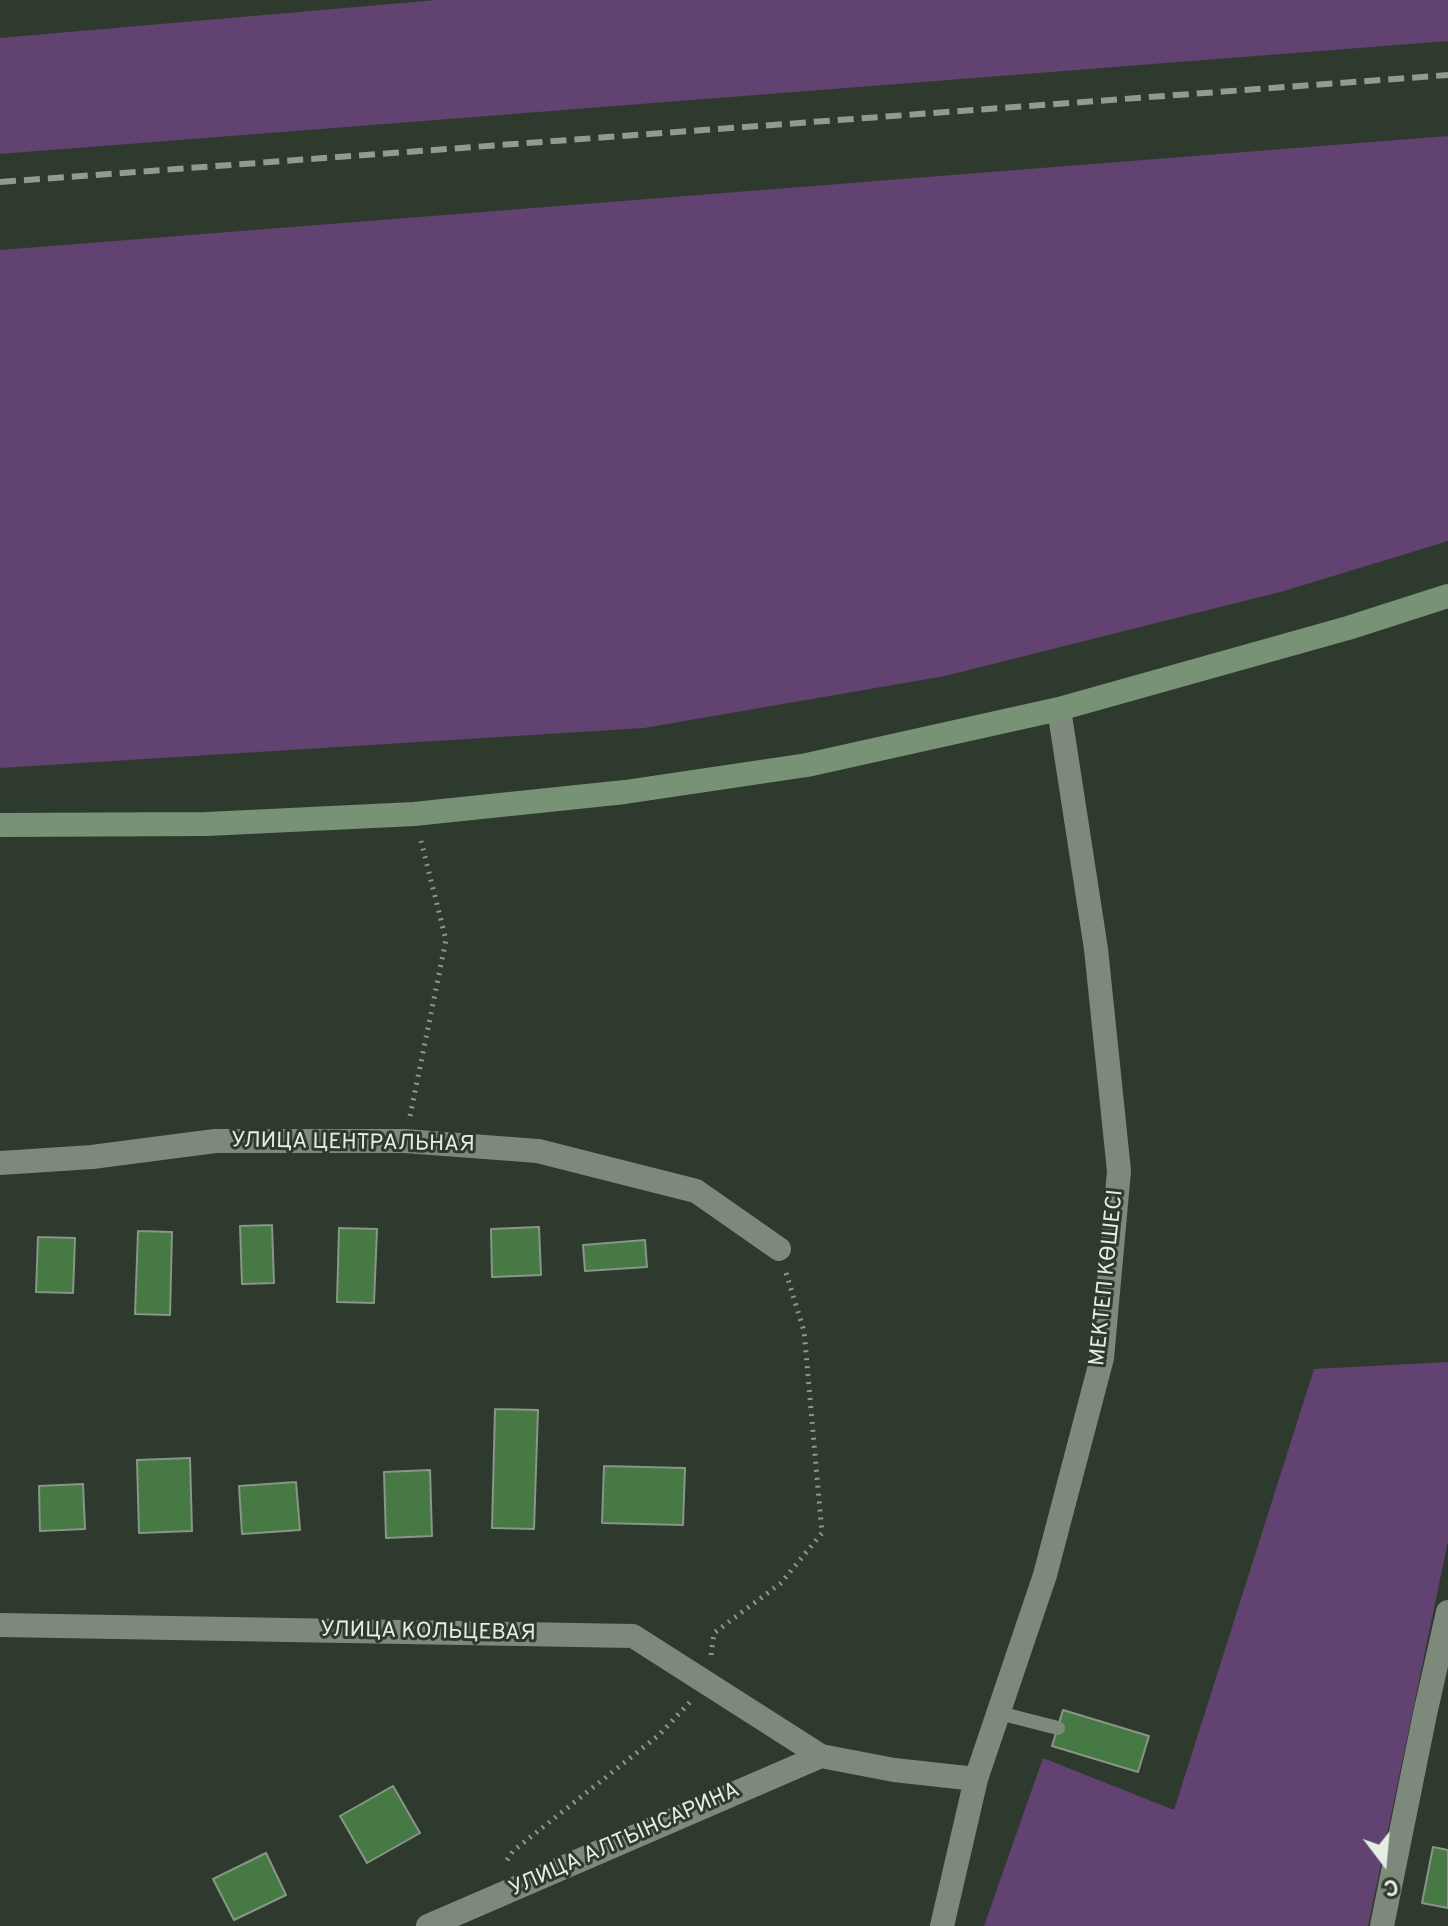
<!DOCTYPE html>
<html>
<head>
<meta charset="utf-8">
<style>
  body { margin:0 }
  #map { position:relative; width:1448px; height:1926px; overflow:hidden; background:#2f3a2e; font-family:Overpass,sans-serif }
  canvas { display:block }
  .north { position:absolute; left:1344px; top:1822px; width:80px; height:80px; -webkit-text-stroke:6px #2f3a2e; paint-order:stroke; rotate:164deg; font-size:22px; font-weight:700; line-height:32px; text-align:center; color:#e6ede5 }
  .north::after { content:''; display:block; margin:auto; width:28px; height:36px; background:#e6ede5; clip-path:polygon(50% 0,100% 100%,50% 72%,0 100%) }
</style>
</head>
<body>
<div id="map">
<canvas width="1448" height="1926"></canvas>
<div class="north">С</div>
</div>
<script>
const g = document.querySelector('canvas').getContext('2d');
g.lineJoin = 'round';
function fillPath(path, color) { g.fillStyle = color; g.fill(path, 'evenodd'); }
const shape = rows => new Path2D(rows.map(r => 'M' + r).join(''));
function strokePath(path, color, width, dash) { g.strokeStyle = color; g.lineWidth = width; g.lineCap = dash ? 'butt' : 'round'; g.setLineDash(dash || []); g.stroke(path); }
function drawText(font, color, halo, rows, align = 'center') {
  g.font = font + ' Overpass,sans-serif'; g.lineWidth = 6; g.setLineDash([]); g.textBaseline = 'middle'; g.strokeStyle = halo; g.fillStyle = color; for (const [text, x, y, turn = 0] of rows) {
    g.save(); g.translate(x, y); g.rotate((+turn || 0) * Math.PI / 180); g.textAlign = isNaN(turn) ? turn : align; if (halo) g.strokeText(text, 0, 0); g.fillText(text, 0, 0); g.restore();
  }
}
const green = shape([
  [437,0,1448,0,1448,41,0,154,0,38],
  [1448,136,1448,541,1284,591,945,676,644,728,0,768,0,250],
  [1448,1362,1448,1541,1368,1926,984,1926,1043,1758,1174,1810,1314,1369]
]);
const building = shape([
  [272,1225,274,1283,242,1284,240,1226,272,1225],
  [539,1227,541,1275,492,1277,491,1229,539,1227],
  [339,1228,377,1229,374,1303,337,1302,339,1228],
  [138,1231,172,1232,170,1315,135,1314,138,1231],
  [38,1237,75,1238,73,1293,36,1292,38,1237],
  [645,1240,647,1267,585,1271,583,1245,645,1240],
  [495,1409,538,1410,534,1529,492,1528,495,1409],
  [190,1458,192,1531,139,1533,137,1460,190,1458],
  [604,1466,685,1468,683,1525,602,1523,604,1466],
  [430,1470,432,1536,386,1538,384,1472,430,1470],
  [296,1482,300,1530,242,1534,239,1486,296,1482],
  [83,1484,85,1529,40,1531,39,1486,83,1484],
  [1063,1710,1149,1736,1138,1772,1052,1746,1063,1710],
  [393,1786,420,1833,367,1863,340,1816,393,1786],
  [1433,1847,1448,1850,1448,1908,1422,1903,1433,1847],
  [266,1853,286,1895,234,1920,213,1879,266,1853]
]);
const path = shape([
  [410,1116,446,940,421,841],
  [711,1655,714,1633,781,1583,822,1533,804,1331,786,1273],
  [507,1860,513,1851,659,1735,690,1702]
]);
const service = shape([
  [999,1713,1058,1728]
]);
const minor = shape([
  [0,1163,92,1157,215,1141,405,1141,538,1151,696,1191,779,1249],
  [0,1625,633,1636,821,1756,894,1770,976,1779],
  [428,1926,821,1756],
  [942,1926,976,1779,1045,1575,1102,1358,1119,1171,1096,949,1059,709],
  [1382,1926,1425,1714,1448,1612]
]);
const secondary = shape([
  [0,825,207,824,414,814,625,792,807,765,1059,709,1348,628,1448,596]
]);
const rail = shape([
  [0,182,1448,75]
]);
const streetNames = [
  ["УЛИЦА ЦЕНТРАЛЬНАЯ",353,1144,1],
  ["МЕКТЕП КӨШЕСІ",1108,1278,-84],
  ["УЛИЦА КОЛЬЦЕВАЯ",428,1633,1],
  ["УЛИЦА АЛТЫНСАРИНА",625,1841,-24]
];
fillPath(green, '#624270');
fillPath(building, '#477945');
strokePath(building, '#889587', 2);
strokePath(path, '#8e978d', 5, [2, 6]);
strokePath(service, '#7c897b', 14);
strokePath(minor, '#7c897b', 24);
strokePath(secondary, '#789276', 24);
strokePath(rail, '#929b91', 6, [16, 8]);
drawText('22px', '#e6ede5', '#2f3a2e', streetNames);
</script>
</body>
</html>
